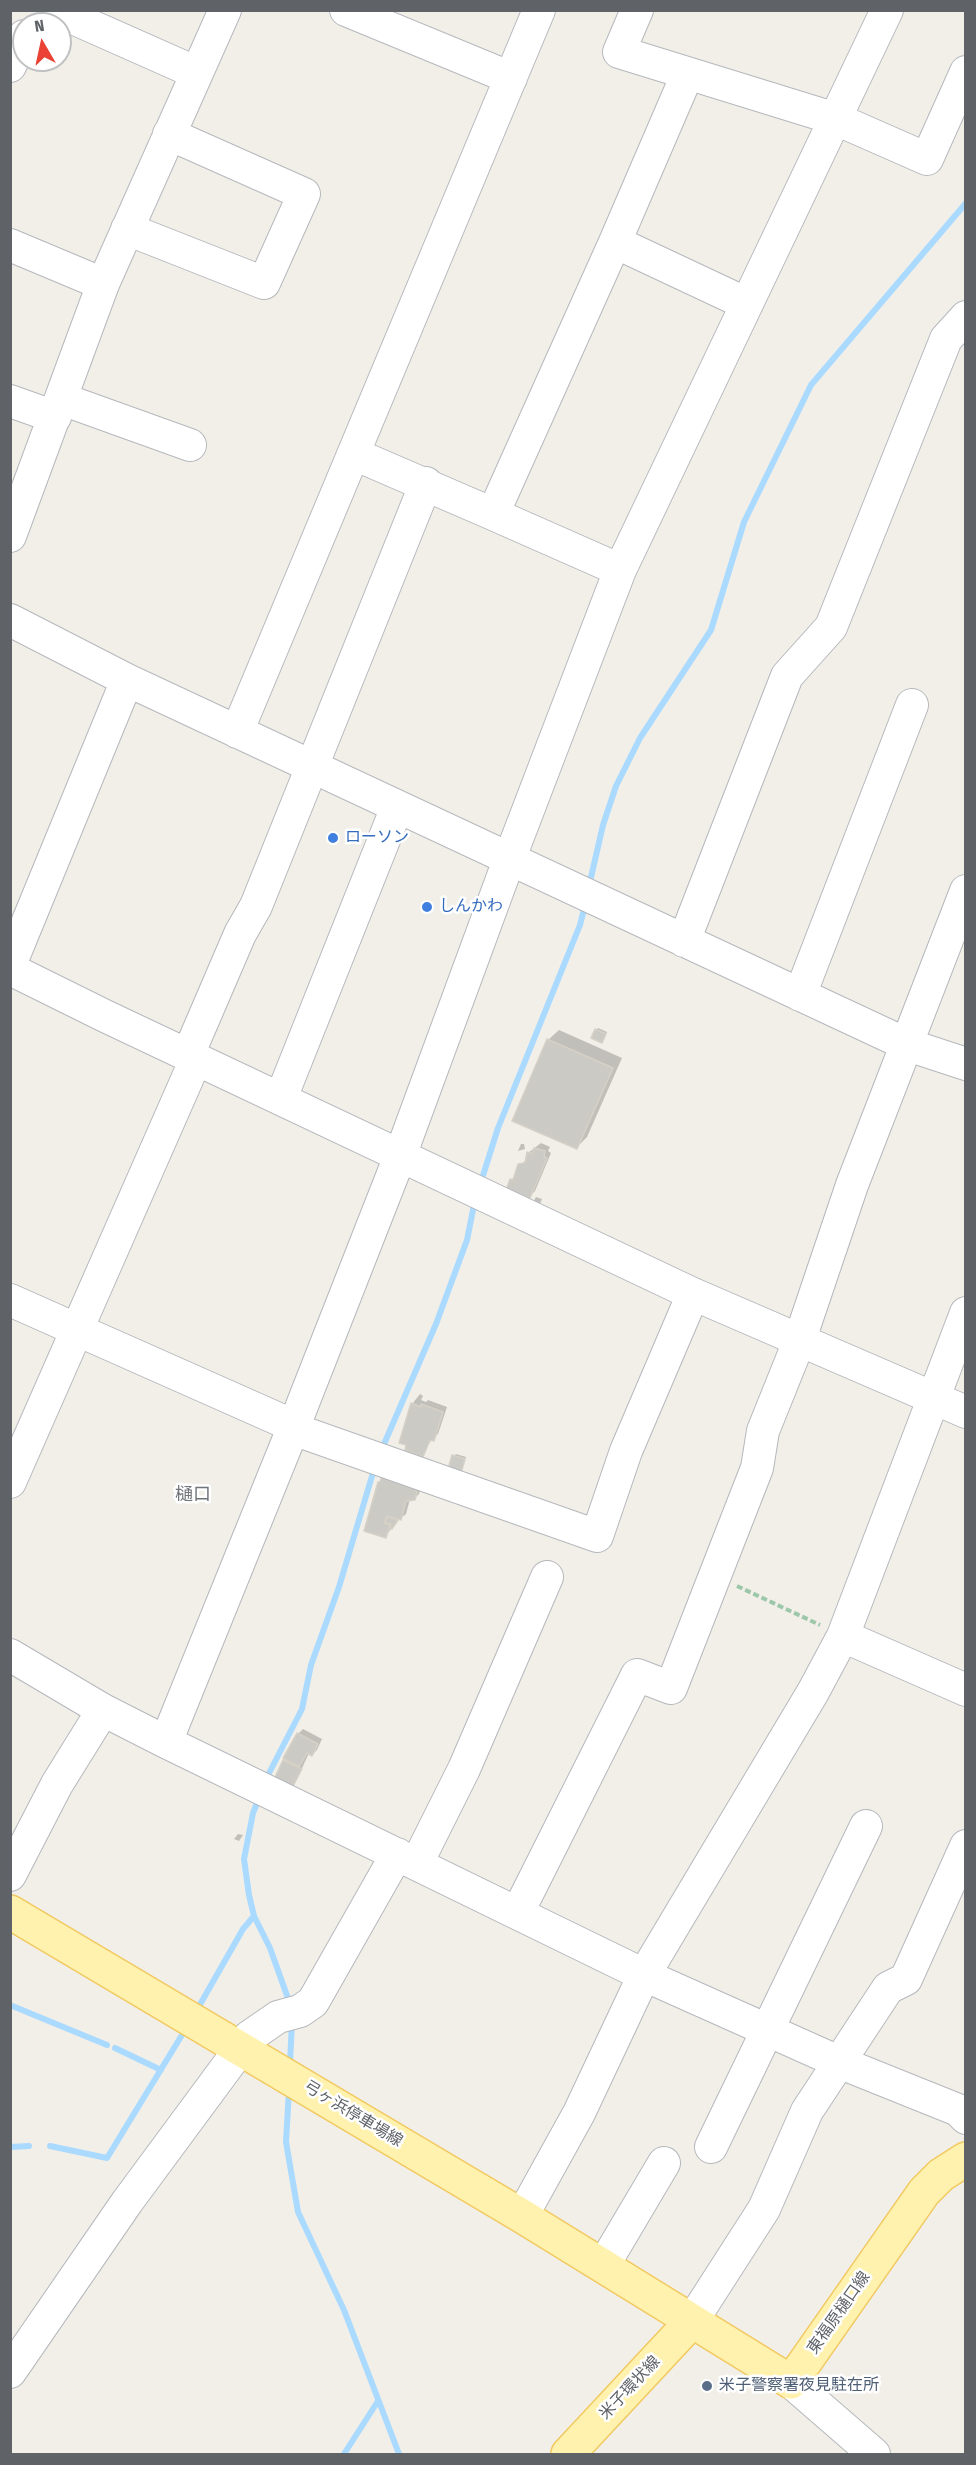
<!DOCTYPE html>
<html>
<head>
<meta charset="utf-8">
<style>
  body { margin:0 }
  #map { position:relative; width:976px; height:2465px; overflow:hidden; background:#f1efe8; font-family:"Fira Sans Condensed",sans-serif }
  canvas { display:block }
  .frame { position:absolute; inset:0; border:12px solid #5f6368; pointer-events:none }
  .north { position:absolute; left:12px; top:12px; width:60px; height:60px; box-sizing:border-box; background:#fff; border:2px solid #bfc1c3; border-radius:50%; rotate:351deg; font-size:16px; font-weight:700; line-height:24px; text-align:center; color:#5f6368 }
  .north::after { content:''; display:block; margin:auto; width:21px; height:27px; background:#ea4335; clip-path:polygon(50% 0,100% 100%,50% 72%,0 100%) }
</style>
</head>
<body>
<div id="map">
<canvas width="976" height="2465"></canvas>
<div class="frame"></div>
<div class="north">N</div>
</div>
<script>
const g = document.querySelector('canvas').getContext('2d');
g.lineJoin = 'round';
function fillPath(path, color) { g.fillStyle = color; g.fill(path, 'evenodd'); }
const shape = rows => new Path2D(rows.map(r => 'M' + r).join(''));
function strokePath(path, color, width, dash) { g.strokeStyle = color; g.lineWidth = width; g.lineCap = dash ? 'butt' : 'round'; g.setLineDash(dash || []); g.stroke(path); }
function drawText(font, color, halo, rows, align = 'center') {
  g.font = font + ' "Fira Sans Condensed","Noto Sans JP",sans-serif'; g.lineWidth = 5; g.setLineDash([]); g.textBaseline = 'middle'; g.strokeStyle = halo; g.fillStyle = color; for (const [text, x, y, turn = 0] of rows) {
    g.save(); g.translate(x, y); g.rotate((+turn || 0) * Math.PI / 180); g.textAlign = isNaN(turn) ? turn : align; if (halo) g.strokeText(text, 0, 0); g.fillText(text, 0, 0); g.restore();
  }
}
const shadow = shape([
  [598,1028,607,1032,604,1039,596,1030],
  [559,1030,622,1058,587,1137,577,1147,548,1040],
  [541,1143,550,1147,548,1151,551,1153,535,1191,530,1196,511,1180,516,1175,519,1165,527,1160,528,1153],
  [521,1144,524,1144,525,1149,518,1151],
  [536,1197,542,1199,539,1206,531,1206],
  [420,1394,423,1396,421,1400,426,1402,428,1400,447,1407,438,1434,432,1439,422,1455,412,1404],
  [456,1454,466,1457,461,1473,454,1456],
  [382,1479,421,1487,419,1494,414,1499,410,1499,406,1514,401,1518,399,1518,386,1536,366,1530,379,1483],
  [303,1729,322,1739,317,1750,312,1755,309,1753,292,1790,284,1761,298,1734],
  [238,1834,243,1835,239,1841,234,1839]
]);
const stream = shape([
  [589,886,603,825,616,786,640,738,711,630,744,522,811,385,966,203],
  [480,1185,498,1128,580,925,585,905],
  [381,1451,436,1324,467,1240,475,1200],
  [265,1781,302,1709,311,1665,339,1587,375,1466],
  [260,1796,253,1813,244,1859,249,1895,254,1916,270,1948,290,2004],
  [10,2005,107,2045],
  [198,2008,243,1929,254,1916],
  [115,2048,161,2070],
  [290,2063,292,2022],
  [289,2090,286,2142,298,2212,344,2310,399,2454],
  [50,2146,107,2158,185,2030],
  [10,2147,29,2146],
  [344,2454,378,2401]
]);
const building = shape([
  [595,1029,606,1034,602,1043,591,1038,595,1029],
  [547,1039,613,1068,577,1149,512,1121,547,1039],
  [534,1148,545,1151,544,1157,547,1158,530,1198,506,1190,510,1179,513,1180,518,1164,525,1163,527,1152,532,1154,534,1148],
  [411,1403,421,1407,421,1404,443,1412,434,1441,430,1440,423,1457,405,1450,406,1445,399,1443,411,1403],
  [452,1455,465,1459,460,1477,447,1473,452,1455],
  [382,1476,416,1488,415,1491,417,1492,415,1500,406,1501,401,1520,387,1516,384,1523,390,1525,386,1538,364,1531,378,1482,380,1482,382,1476],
  [387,1517,398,1520,392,1529,390,1528,391,1524,385,1522,387,1517],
  [297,1733,318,1744,312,1756,307,1753,299,1767,283,1758,297,1733],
  [283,1760,302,1769,287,1797,270,1788,283,1760]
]);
const path = shape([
  [737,1586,820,1625]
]);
const minor = shape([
  [55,10,197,73],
  [346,10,511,78],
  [637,10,619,52,836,119,927,159,966,72],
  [10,66,24,36],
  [127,229,264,283,304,194,169,134],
  [615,242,747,304],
  [10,245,103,284],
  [62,399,190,445],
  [10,401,55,417],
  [354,454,493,514],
  [10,536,103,284,225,10],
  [620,570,493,514,615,242,687,75],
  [10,620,127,680,908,1045,966,1064],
  [237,732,539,10],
  [684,941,787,676,831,627,946,339,966,317],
  [10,965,127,680],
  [10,969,105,1016,693,1294,966,1412],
  [800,995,912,705],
  [188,1055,240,934,256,906,426,483],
  [281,1098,397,807],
  [10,1300,294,1426],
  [293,1429,597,1536,626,1451,693,1294],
  [10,1482,196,1059],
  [843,1636,966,1690],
  [10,1655,103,1710,166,1742,644,1975,841,2063,958,2110,966,2118],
  [166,1742,294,1426,400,1156,509,860,620,570,887,10],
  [417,1863,464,1769,547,1577],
  [10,1875,57,1784,103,1710],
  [518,1912,637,1675,671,1688,757,1468,763,1431,800,1339,852,1185,966,891],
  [711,2147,866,1826],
  [522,2216,579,2113,644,1975,813,1692,843,1636,966,1313],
  [603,2266,664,2163],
  [692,2321,764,2209,807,2111,888,1988,906,1979,966,1846],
  [10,2372,127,2202,249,2037,278,2017,300,2011,313,2002,397,1854],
  [791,2382,874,2454]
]);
const major = shape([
  [10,1912,522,2216,791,2382,924,2192,941,2175,966,2159],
  [568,2454,692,2321]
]);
const markers = [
  [333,838,6,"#3f7fe0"],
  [427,907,6,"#3f7fe0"],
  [707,2386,6,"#5c6f8a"]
];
const shopNames = [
  ["ローソン",345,838],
  ["しんかわ",439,907]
];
const streetNames = [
  ["弓ヶ浜停車場線",353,2114,31],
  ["東福原樋口線",839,2313,-55],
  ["米子環状線",630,2388,-47]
];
const serviceNames = [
  ["米子警察署夜見駐在所",719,2386]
];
const neighbourhoodNames = [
  ["樋口",193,1495]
];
fillPath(shadow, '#0003');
strokePath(stream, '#aadaff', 6);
fillPath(building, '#cccac5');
strokePath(building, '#d6d1c6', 1.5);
strokePath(minor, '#b5b8bc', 34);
strokePath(major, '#f2c960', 36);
strokePath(path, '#9cc7a9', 4, [6, 3]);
strokePath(minor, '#fff', 32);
strokePath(major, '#fff2af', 33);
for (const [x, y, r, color] of markers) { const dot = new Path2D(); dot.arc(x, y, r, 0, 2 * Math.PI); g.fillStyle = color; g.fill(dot); strokePath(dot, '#fff', 2); }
drawText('16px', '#366cbe', '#fff', shopNames, 'left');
drawText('16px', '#5f6368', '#fff', streetNames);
drawText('16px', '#4e5e75', '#fff', serviceNames, 'left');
drawText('18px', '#70757a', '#fff', neighbourhoodNames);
</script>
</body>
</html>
